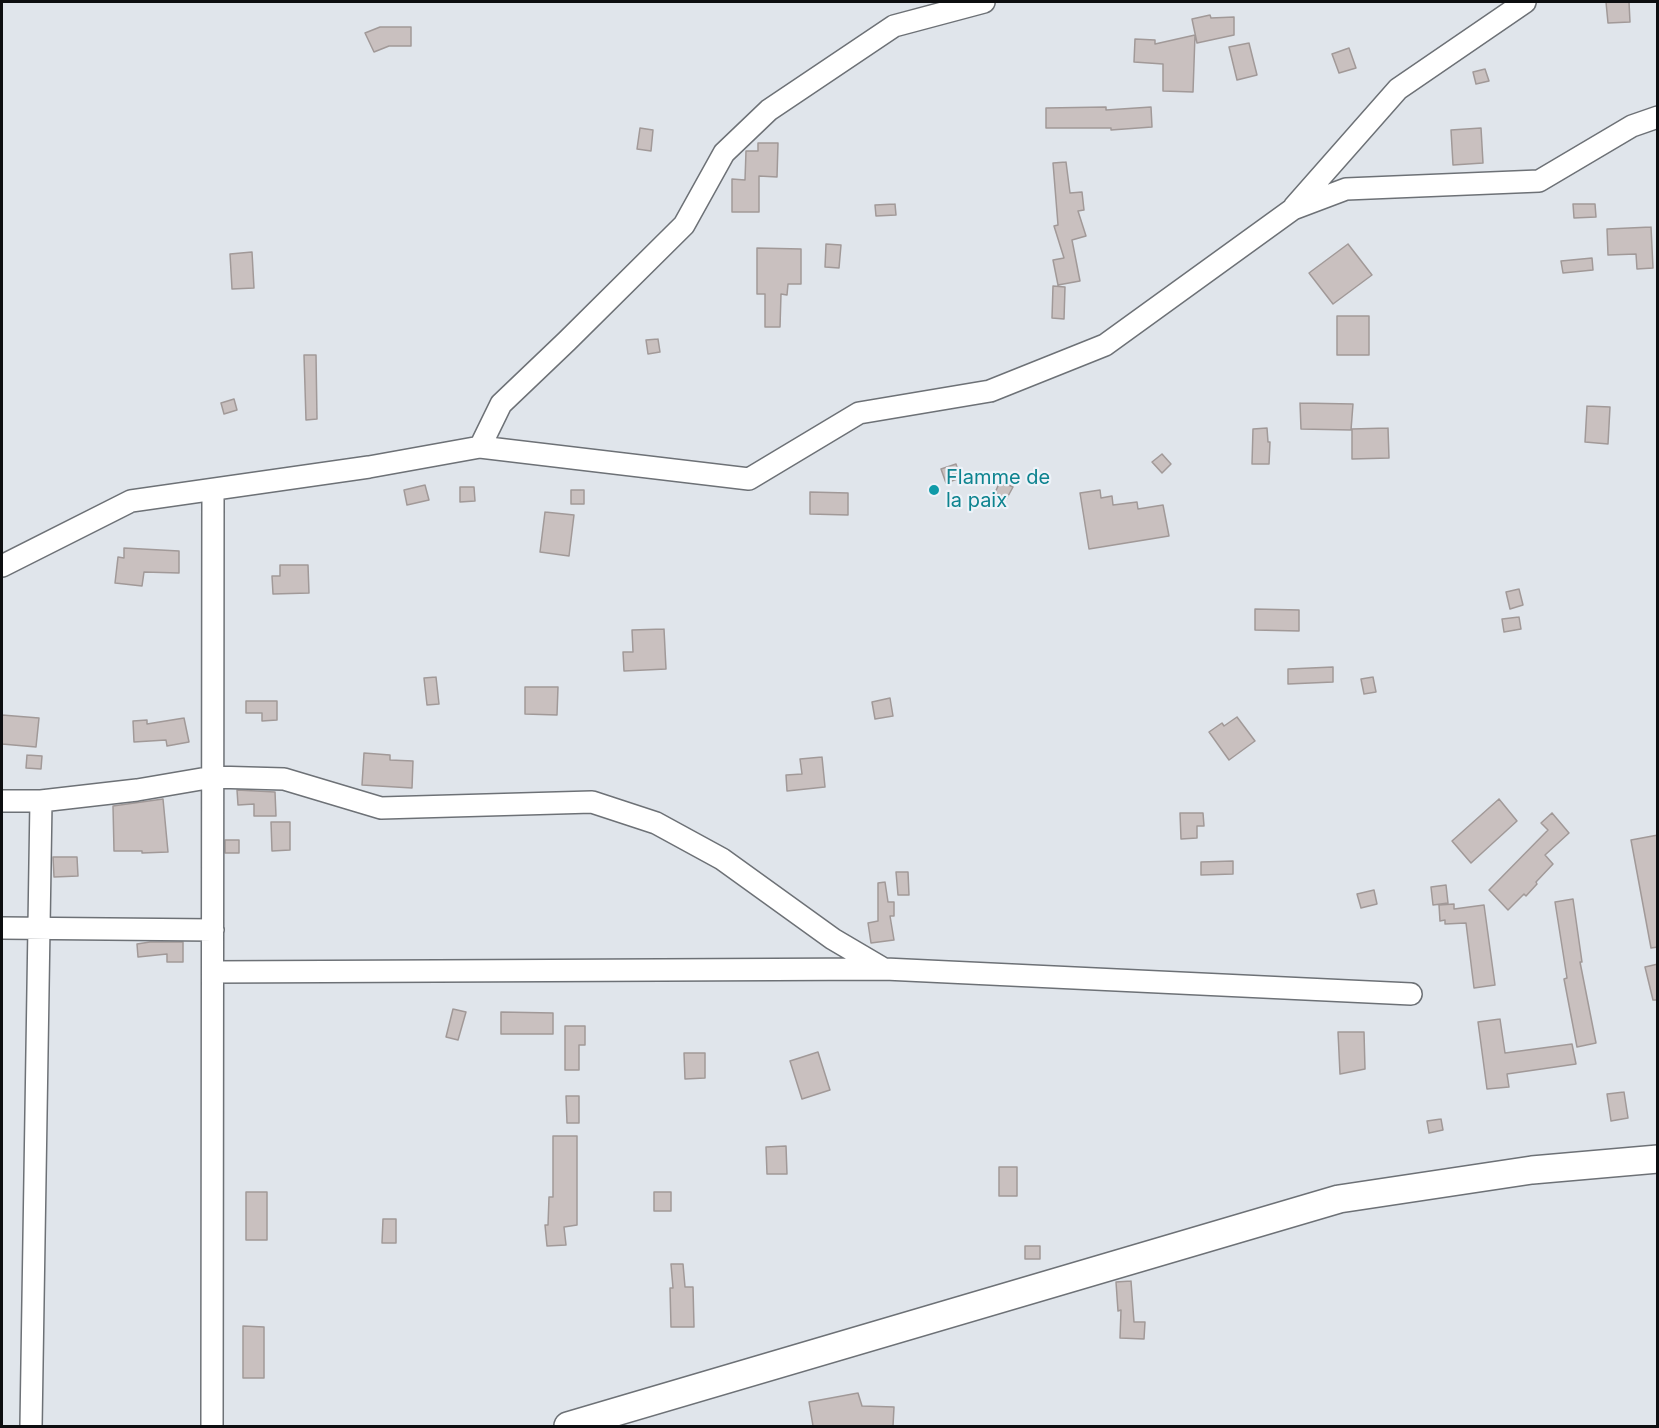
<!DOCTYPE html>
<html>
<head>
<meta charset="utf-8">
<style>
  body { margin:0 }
  #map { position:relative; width:1659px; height:1428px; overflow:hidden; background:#e0e5eb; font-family:Inter,sans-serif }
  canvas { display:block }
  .frame { position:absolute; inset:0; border:3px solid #0d0e10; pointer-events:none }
</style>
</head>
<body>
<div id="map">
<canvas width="1659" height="1428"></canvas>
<div class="frame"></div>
</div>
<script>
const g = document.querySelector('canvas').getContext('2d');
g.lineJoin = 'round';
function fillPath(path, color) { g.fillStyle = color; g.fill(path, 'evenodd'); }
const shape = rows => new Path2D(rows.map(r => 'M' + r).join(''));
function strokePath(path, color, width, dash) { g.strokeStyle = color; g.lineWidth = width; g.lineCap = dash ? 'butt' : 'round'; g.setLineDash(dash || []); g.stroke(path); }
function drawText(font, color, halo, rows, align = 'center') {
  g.font = font + ' Inter,sans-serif'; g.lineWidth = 4.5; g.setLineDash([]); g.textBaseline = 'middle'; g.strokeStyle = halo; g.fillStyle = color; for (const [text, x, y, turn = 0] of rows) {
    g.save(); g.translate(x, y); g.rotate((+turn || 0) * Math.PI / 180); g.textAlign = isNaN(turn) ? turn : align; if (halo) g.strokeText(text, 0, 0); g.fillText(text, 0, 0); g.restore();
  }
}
const building = shape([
  [1606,2,1629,2,1630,22,1608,23,1606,2],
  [1210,15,1211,18,1234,17,1234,35,1197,43,1192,19,1210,15],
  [380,27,411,27,411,46,389,46,374,52,365,33,380,27],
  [1195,35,1193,92,1163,91,1163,64,1134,62,1135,39,1155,40,1155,44,1195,35],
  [1249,43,1257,75,1237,80,1229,47,1249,43],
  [1349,48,1356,68,1339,73,1332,54,1349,48],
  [1485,69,1489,81,1476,84,1473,72,1485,69],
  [1106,107,1106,110,1151,107,1152,127,1111,130,1111,128,1046,128,1046,108,1106,107],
  [640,128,653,130,651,151,637,149,640,128],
  [1481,128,1483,163,1453,165,1451,130,1481,128],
  [758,143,778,143,777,177,759,176,759,212,732,212,732,179,745,180,746,151,758,151,758,143],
  [1066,162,1070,193,1082,192,1084,210,1078,211,1086,236,1072,240,1080,281,1058,285,1053,260,1064,258,1054,226,1058,225,1053,163,1066,162],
  [895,204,896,215,876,216,875,205,895,204],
  [1573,204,1595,204,1596,217,1574,218,1573,204],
  [1651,227,1653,268,1637,269,1636,254,1608,255,1607,229,1651,227],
  [826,244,841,245,839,268,825,267,826,244],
  [1348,244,1372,275,1333,304,1309,273,1348,244],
  [757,248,801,249,801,284,788,284,787,295,781,294,780,327,765,327,765,294,757,294,757,248],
  [252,252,254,288,232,289,230,254,252,252],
  [1592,258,1593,270,1563,273,1561,261,1592,258],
  [1053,286,1065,287,1064,319,1052,318,1053,286],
  [1337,316,1369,316,1369,355,1337,355,1337,316],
  [658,339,660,352,648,354,646,340,658,339],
  [304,355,316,355,317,419,306,420,304,355],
  [234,399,237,410,224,414,221,403,234,399],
  [1300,403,1353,404,1351,430,1301,429,1300,403],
  [1587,406,1610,407,1608,444,1585,442,1587,406],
  [1267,428,1268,442,1270,442,1269,464,1252,464,1253,429,1267,428],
  [1388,428,1389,458,1352,459,1352,429,1388,428],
  [1162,454,1171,464,1162,473,1152,462,1162,454],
  [956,464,960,478,946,483,941,469,956,464],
  [1000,481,1013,487,1007,498,995,493,1000,481],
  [425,485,429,500,407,505,404,490,425,485],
  [460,487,474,487,475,501,460,502,460,487],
  [571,490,584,490,584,504,571,504,571,490],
  [1100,490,1101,498,1112,496,1113,505,1137,502,1138,509,1163,505,1169,536,1089,549,1080,493,1100,490],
  [810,492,848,493,848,515,810,514,810,492],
  [545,512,574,515,569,556,540,552,545,512],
  [124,548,179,551,179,573,144,572,142,586,115,583,118,557,124,558,124,548],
  [280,565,308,565,309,593,273,594,272,576,280,576,280,565],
  [1519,589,1523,605,1510,609,1506,592,1519,589],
  [1255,609,1299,610,1299,631,1255,630,1255,609],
  [1519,617,1521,629,1504,632,1502,619,1519,617],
  [664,629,666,669,624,671,623,652,633,652,632,630,664,629],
  [1333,667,1333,682,1288,684,1288,669,1333,667],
  [436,677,439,704,427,705,424,678,436,677],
  [1373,677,1376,692,1364,694,1361,679,1373,677],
  [525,687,558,687,557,715,525,714,525,687],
  [890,698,893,716,875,719,872,702,890,698],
  [246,701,277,701,277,720,262,721,262,713,246,713,246,701],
  [2,715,39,718,36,747,2,744,2,715],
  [1237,717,1255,741,1229,760,1209,732,1222,723,1224,726,1237,717],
  [184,718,189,742,167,746,166,740,134,742,133,721,147,720,147,724,184,718],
  [364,753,390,755,390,760,413,761,412,788,362,785,364,753],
  [27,755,42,756,41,769,26,768,27,755],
  [822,757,825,787,787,791,786,775,802,774,800,759,822,757],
  [237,790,275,792,276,816,254,816,254,804,238,805,237,790],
  [163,799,168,852,142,853,142,851,114,851,113,806,163,799],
  [1499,799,1517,821,1471,863,1452,841,1499,799],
  [1180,813,1203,813,1204,826,1197,826,1197,838,1181,839,1180,813],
  [1552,813,1569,833,1545,855,1553,864,1536,882,1537,884,1526,896,1524,894,1508,910,1489,890,1548,830,1541,823,1552,813],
  [271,822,290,822,290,850,272,851,271,822],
  [1658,835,1658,947,1651,948,1631,840,1658,835],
  [225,840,239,840,239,853,225,853,225,840],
  [53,857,77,857,78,876,54,877,53,857],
  [1233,861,1233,874,1201,875,1201,862,1233,861],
  [896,872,908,872,909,895,898,895,896,872],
  [885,882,888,902,894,902,894,916,890,916,894,940,871,943,868,923,878,921,878,883,885,882],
  [1446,885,1448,903,1433,905,1431,887,1446,885],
  [1374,890,1377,904,1361,908,1357,894,1374,890],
  [1573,899,1582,962,1580,962,1596,1043,1577,1047,1564,979,1567,978,1555,902,1573,899],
  [1454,904,1454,909,1484,905,1495,985,1474,988,1466,923,1445,924,1445,920,1440,921,1439,905,1454,904],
  [150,942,183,942,183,962,167,962,167,954,138,957,137,944,150,942],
  [1658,964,1658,1000,1653,1000,1645,967,1658,964],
  [453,1009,466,1012,458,1040,446,1037,453,1009],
  [501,1012,553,1013,553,1034,501,1034,501,1012],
  [1500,1019,1505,1053,1572,1044,1576,1064,1507,1074,1509,1087,1487,1089,1478,1022,1500,1019],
  [565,1026,585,1026,585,1045,579,1045,579,1070,565,1070,565,1026],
  [1338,1032,1364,1032,1365,1069,1340,1074,1338,1032],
  [818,1052,830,1090,802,1099,790,1061,818,1052],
  [684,1053,705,1053,705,1078,685,1079,684,1053],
  [1624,1092,1628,1118,1611,1121,1607,1094,1624,1092],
  [566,1096,579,1096,579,1123,567,1123,566,1096],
  [1441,1119,1443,1130,1429,1133,1427,1121,1441,1119],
  [553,1136,577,1136,577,1225,564,1227,566,1245,547,1246,545,1225,548,1225,549,1197,553,1197,553,1136],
  [786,1146,787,1174,767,1174,766,1147,786,1146],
  [999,1167,1017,1167,1017,1196,999,1196,999,1167],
  [246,1192,267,1192,267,1240,246,1240,246,1192],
  [654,1192,671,1192,671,1211,654,1211,654,1192],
  [383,1219,396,1219,396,1243,382,1243,383,1219],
  [1025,1246,1040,1246,1040,1259,1025,1259,1025,1246],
  [671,1264,683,1264,685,1287,693,1287,694,1327,671,1327,670,1288,673,1288,671,1264],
  [1131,1281,1134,1322,1145,1322,1144,1339,1120,1338,1121,1310,1118,1311,1116,1282,1131,1281],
  [243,1326,264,1327,264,1378,243,1378,243,1326],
  [858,1393,862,1406,894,1407,893,1426,813,1426,809,1402,858,1393]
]);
const minor = shape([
  [1294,207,1398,89,1525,2],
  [480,447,501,404,567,341,684,225,724,153,769,110,894,26,984,2],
  [2,566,131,501,369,467,480,447,749,479,859,413,990,391,1105,345,1293,209,1346,189,1539,181,1632,126,1658,117],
  [2,801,41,801,137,790,213,777,284,779,381,808,592,802,656,823,722,859,833,939,884,969],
  [2,928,213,930],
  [213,972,885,969,1411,994],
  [31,1426,41,801],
  [212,1426,213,490]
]);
const major = shape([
  [568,1426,1339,1199,1532,1170,1658,1159]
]);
const markers = [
  [934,490,6,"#0f9aa8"]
];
const cultureNames = [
  ["Flamme de",946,478],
  ["la paix",946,501]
];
fillPath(building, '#c9c0bf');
strokePath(building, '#a19998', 1.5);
strokePath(minor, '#6d7176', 24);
strokePath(major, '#6d7176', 30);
strokePath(minor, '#fff', 21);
strokePath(major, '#fff', 27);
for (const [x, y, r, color] of markers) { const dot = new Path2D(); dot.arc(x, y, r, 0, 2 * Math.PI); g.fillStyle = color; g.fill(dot); strokePath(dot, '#edf2f8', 2); }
drawText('20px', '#0d838f', '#edf2f8', cultureNames, 'left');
</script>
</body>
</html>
